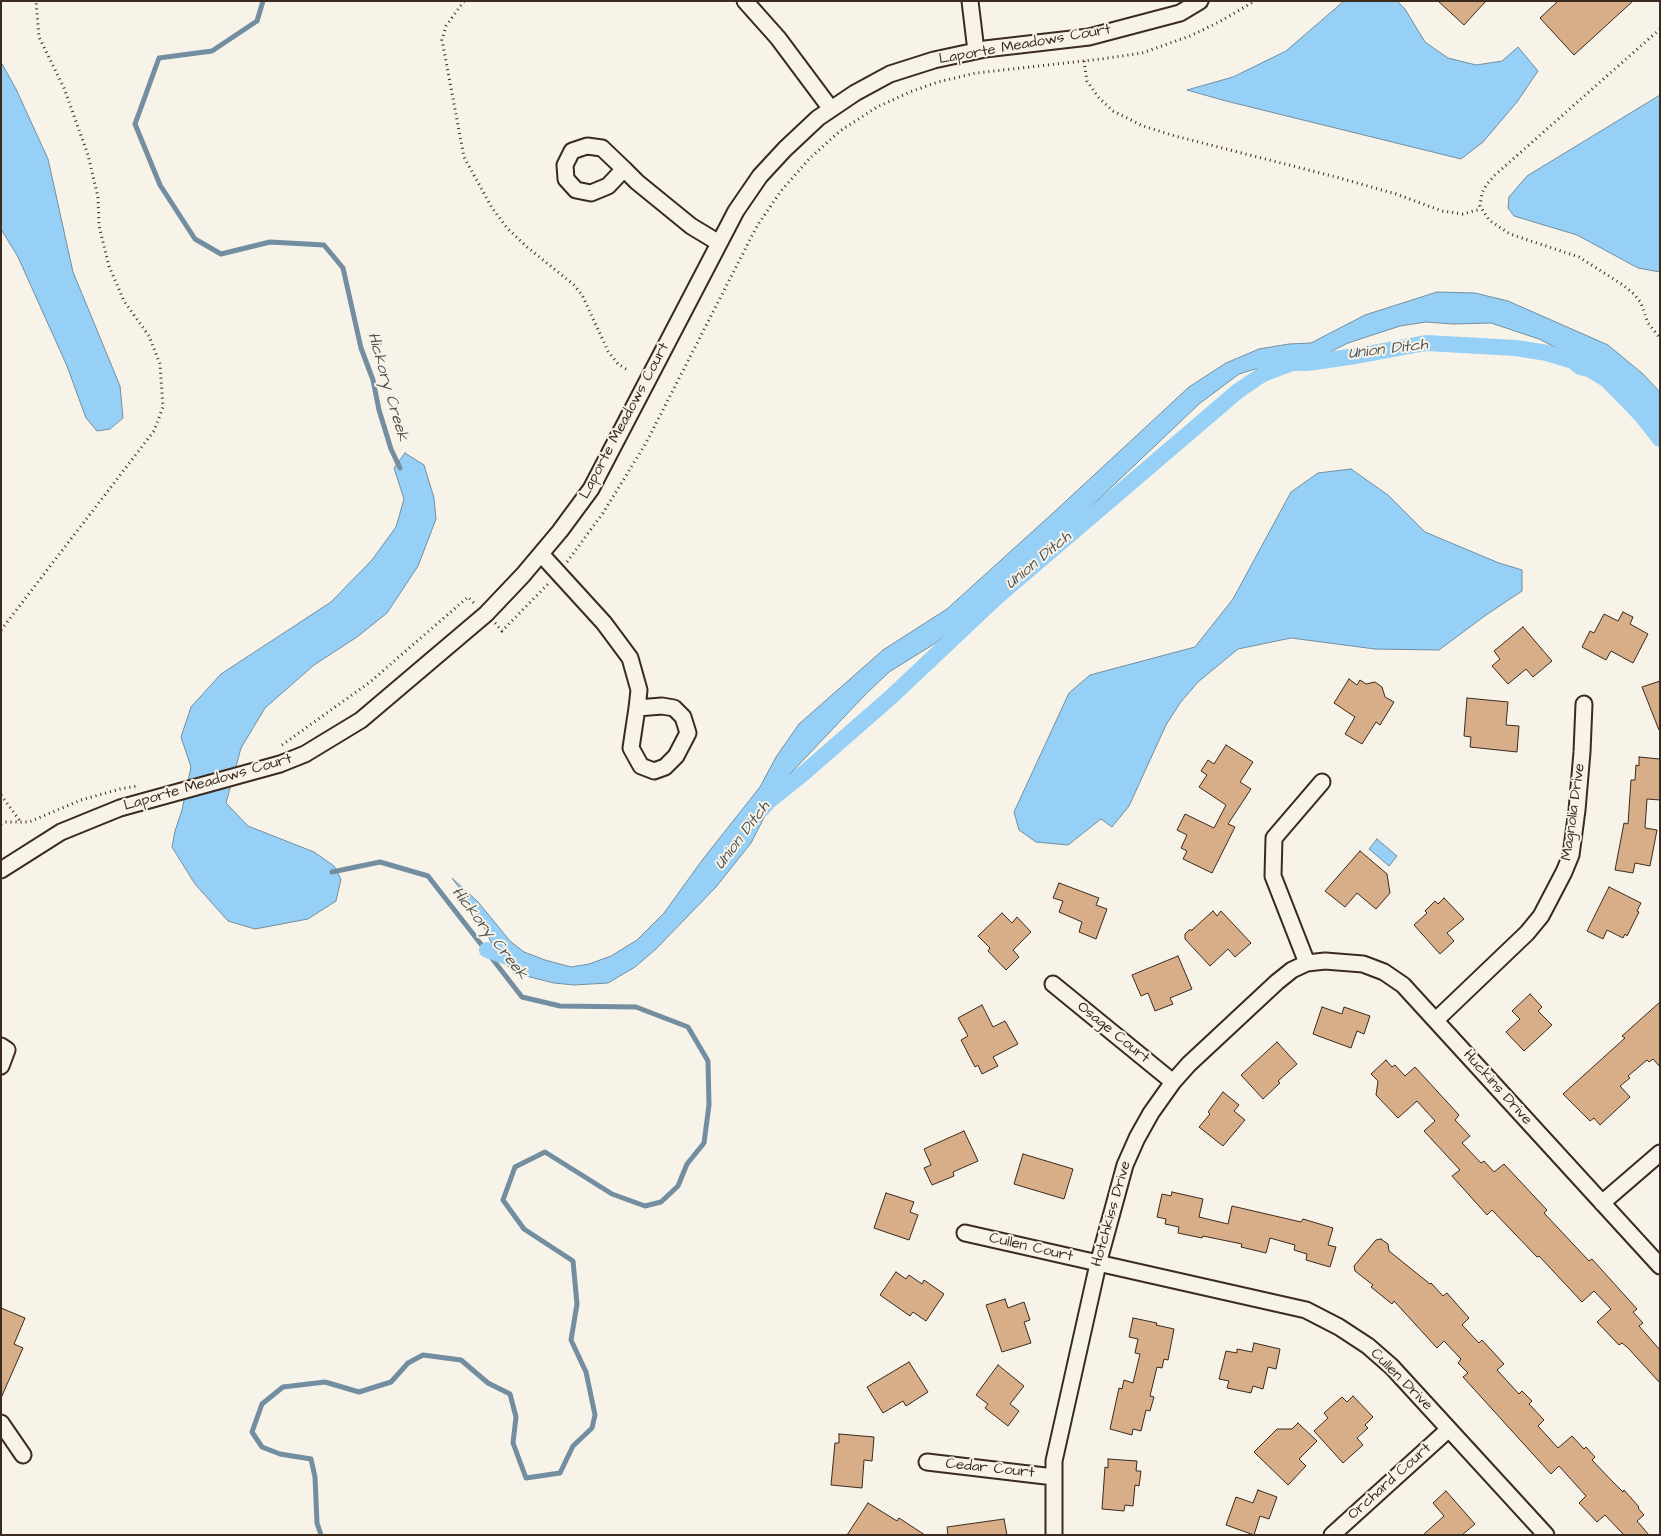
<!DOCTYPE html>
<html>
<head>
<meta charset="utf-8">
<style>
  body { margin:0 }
  #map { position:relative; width:1661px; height:1536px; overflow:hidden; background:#f7f3e8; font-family:"Architects Daughter",sans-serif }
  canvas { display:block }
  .frame { position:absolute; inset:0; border:2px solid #3b2a1e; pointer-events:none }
</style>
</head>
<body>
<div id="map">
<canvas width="1661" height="1536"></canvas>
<div class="frame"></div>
</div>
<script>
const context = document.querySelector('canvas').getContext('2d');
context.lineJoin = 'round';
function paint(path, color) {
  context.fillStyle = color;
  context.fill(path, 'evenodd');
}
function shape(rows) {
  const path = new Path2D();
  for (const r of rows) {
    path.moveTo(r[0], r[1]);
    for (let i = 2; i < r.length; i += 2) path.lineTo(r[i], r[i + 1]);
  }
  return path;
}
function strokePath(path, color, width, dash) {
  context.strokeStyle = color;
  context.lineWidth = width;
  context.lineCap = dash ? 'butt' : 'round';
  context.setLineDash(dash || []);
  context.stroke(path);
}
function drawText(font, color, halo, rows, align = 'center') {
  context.font = font + ' "Architects Daughter",sans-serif';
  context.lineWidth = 4;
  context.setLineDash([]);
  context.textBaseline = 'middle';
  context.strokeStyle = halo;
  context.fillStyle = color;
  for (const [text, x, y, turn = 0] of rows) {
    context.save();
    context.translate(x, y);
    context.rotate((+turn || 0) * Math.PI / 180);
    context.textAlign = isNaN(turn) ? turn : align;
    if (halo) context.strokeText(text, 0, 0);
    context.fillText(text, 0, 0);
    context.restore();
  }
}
const water = shape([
  [1344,1,1397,1,1405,9,1425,42,1448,58,1476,65,1502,61,1518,47,1538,71,1517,102,1483,142,1461,159,1226,101,1187,90,1233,77,1286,51,1344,1],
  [1,62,16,89,48,159,73,272,120,386,123,418,110,429,97,431,86,418,67,366,18,257,1,229,1,62],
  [1660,95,1660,272,1638,268,1577,235,1514,216,1508,208,1509,197,1527,176,1660,95],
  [1437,292,1475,293,1508,301,1608,345,1643,374,1660,392,1660,432,1644,412,1619,387,1594,367,1539,339,1491,323,1453,324,1426,322,1400,326,1348,343,1300,367,1280,366,1255,369,1239,374,1199,404,1017,577,964,622,934,644,889,672,864,696,790,774,771,804,751,843,716,887,656,949,635,967,608,983,574,985,554,983,514,973,501,958,491,942,475,909,452,878,478,902,510,941,524,952,545,960,571,967,589,964,611,956,637,940,664,913,703,859,760,787,776,757,799,724,883,650,947,609,1053,513,1189,387,1226,363,1259,349,1289,344,1311,343,1365,315,1437,292],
  [405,453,424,465,434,498,436,519,418,566,387,613,357,637,314,665,265,708,241,748,226,803,248,826,314,852,334,866,341,879,336,901,308,919,255,929,228,921,195,884,172,847,175,831,182,810,191,767,181,737,191,707,221,674,331,602,372,560,396,527,404,499,394,468,405,453],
  [1351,469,1388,495,1425,532,1499,563,1522,570,1522,591,1486,615,1439,650,1375,649,1291,638,1238,649,1198,682,1180,703,1166,725,1129,806,1112,827,1101,819,1068,845,1036,842,1019,830,1014,812,1069,693,1090,675,1195,647,1233,599,1291,492,1318,473,1351,469],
  [1377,839,1397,856,1389,866,1369,849,1377,839]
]);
paint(water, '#96d0f6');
strokePath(water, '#728ea0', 1);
strokePath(shape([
  [263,1,257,21,212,51,159,58,135,124,160,185,195,239,221,254,270,242,324,245,343,268,361,348,373,380,379,410,391,449,400,468],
  [321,1535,317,1523,315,1477,311,1459,280,1454,262,1447,252,1432,262,1404,283,1387,325,1382,359,1392,391,1382,408,1363,423,1355,461,1360,488,1383,510,1394,516,1417,513,1443,526,1478,560,1473,573,1446,592,1428,595,1415,586,1372,571,1340,577,1304,573,1261,524,1229,503,1200,515,1167,545,1152,612,1194,645,1206,661,1202,678,1186,687,1164,704,1143,709,1105,708,1061,688,1027,636,1007,560,1006,522,997,428,876,380,862,332,872]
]), '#728ea0', 5);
strokePath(shape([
  [762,809,769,801,804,773,891,697,997,597,1238,391,1263,374,1292,363,1307,363,1356,356,1426,343,1516,348,1547,353,1573,361,1580,367,1589,369,1607,380,1642,416,1660,439],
  [487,950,519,961]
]), '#96d0f6', 16);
const building = shape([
  [1438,1,1486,1,1464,25,1438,1],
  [1558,1,1633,1,1574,55,1540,18,1558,1],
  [1623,612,1633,617,1630,624,1648,634,1633,663,1611,651,1606,660,1582,647,1590,631,1594,633,1604,614,1618,621,1623,612],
  [1523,627,1552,661,1533,677,1526,669,1508,684,1492,666,1500,659,1494,651,1523,627],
  [1349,679,1357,685,1360,680,1366,684,1375,682,1382,687,1385,697,1394,702,1380,725,1376,722,1362,744,1345,734,1355,717,1334,703,1349,679],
  [1660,681,1660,730,1659,730,1642,687,1660,681],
  [1467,698,1508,702,1506,725,1519,726,1517,752,1470,747,1471,737,1464,736,1467,698],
  [1226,745,1253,762,1240,782,1251,789,1228,824,1235,827,1212,873,1183,859,1187,851,1181,848,1187,835,1177,830,1185,814,1214,828,1226,805,1199,787,1207,775,1201,771,1208,760,1214,764,1226,745],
  [1639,757,1660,759,1660,800,1647,799,1645,828,1657,830,1650,866,1635,863,1633,873,1615,870,1624,823,1628,824,1631,780,1635,780,1636,765,1639,766,1639,757],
  [1360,851,1387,874,1390,893,1376,909,1357,893,1345,907,1325,891,1360,851],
  [1059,883,1099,898,1096,905,1107,909,1096,939,1079,932,1082,922,1059,912,1063,901,1053,898,1059,883],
  [1609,887,1641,903,1637,911,1639,912,1627,936,1625,934,1623,938,1607,930,1603,939,1587,931,1609,887],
  [1444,898,1464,919,1447,933,1454,941,1440,954,1414,925,1427,913,1425,911,1435,901,1438,904,1444,898],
  [1213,911,1217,916,1221,911,1251,943,1235,957,1228,949,1210,966,1185,939,1185,934,1189,930,1192,930,1213,911],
  [1002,913,1012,923,1017,917,1031,932,1013,950,1019,957,1006,970,988,951,990,948,978,936,1002,913],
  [1178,956,1192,989,1170,998,1173,1004,1155,1011,1148,993,1141,996,1132,975,1178,956],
  [1530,994,1542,1007,1538,1011,1552,1025,1524,1051,1506,1032,1520,1019,1512,1011,1530,994],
  [1660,1002,1660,1067,1653,1059,1649,1062,1647,1060,1628,1076,1630,1078,1620,1086,1630,1097,1600,1125,1594,1118,1590,1121,1563,1094,1625,1038,1622,1036,1660,1002],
  [982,1005,993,1027,1005,1021,1018,1044,993,1057,998,1066,982,1074,978,1065,975,1067,961,1040,968,1036,958,1018,982,1005],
  [1322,1007,1342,1014,1344,1007,1370,1016,1364,1034,1357,1031,1351,1048,1313,1034,1322,1007],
  [1277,1042,1297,1064,1278,1081,1280,1083,1263,1099,1241,1075,1277,1042],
  [1386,1060,1392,1067,1395,1065,1405,1076,1415,1067,1459,1115,1455,1120,1470,1136,1462,1143,1481,1163,1484,1161,1494,1172,1504,1164,1547,1210,1544,1213,1589,1261,1592,1259,1637,1309,1633,1312,1643,1323,1639,1326,1660,1350,1660,1383,1628,1348,1622,1343,1619,1345,1597,1322,1611,1309,1594,1291,1582,1302,1539,1256,1537,1257,1492,1210,1487,1215,1452,1176,1460,1170,1424,1131,1435,1121,1417,1101,1398,1118,1376,1095,1378,1081,1371,1074,1386,1060],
  [1223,1092,1239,1105,1234,1111,1245,1120,1223,1146,1199,1127,1210,1114,1208,1112,1223,1092],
  [964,1131,978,1161,953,1172,954,1176,932,1185,924,1168,931,1165,924,1149,964,1131],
  [1023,1154,1073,1169,1064,1199,1014,1184,1023,1154],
  [1172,1192,1203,1199,1199,1217,1228,1224,1232,1206,1301,1222,1303,1219,1333,1228,1328,1245,1336,1247,1330,1267,1306,1260,1307,1254,1294,1250,1295,1245,1270,1238,1266,1253,1241,1247,1242,1244,1203,1236,1202,1238,1178,1233,1179,1227,1165,1224,1166,1219,1157,1217,1162,1194,1171,1196,1172,1192],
  [886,1193,914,1202,910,1212,918,1215,909,1240,874,1228,886,1193],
  [1381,1239,1388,1244,1389,1251,1430,1284,1431,1283,1443,1296,1447,1293,1469,1318,1462,1325,1479,1343,1482,1340,1504,1364,1497,1370,1519,1394,1522,1391,1532,1401,1529,1404,1544,1420,1538,1426,1558,1448,1572,1436,1584,1449,1586,1447,1595,1457,1592,1460,1611,1480,1623,1492,1624,1490,1639,1507,1638,1508,1644,1515,1637,1521,1649,1535,1624,1535,1605,1515,1597,1522,1579,1503,1586,1496,1559,1466,1551,1474,1463,1377,1468,1373,1458,1363,1461,1359,1444,1341,1437,1348,1394,1301,1392,1304,1371,1287,1373,1285,1355,1271,1354,1266,1376,1240,1381,1239],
  [896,1272,906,1279,909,1275,922,1284,924,1280,944,1294,926,1321,913,1312,910,1316,880,1295,896,1272],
  [1005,1299,1008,1308,1024,1302,1030,1320,1024,1322,1031,1343,1002,1352,986,1305,1005,1299],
  [1,1308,25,1318,14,1344,23,1348,1,1398,1,1308],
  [1133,1318,1157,1323,1156,1325,1174,1329,1168,1360,1164,1359,1162,1368,1157,1367,1150,1396,1154,1397,1150,1411,1146,1410,1141,1431,1133,1429,1132,1435,1110,1429,1119,1388,1122,1389,1124,1380,1133,1383,1140,1354,1135,1353,1138,1339,1129,1337,1133,1318],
  [1254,1343,1280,1349,1276,1369,1268,1367,1263,1389,1253,1386,1251,1393,1227,1388,1229,1381,1219,1379,1226,1351,1237,1353,1237,1349,1252,1352,1254,1343],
  [909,1362,928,1392,906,1406,903,1401,883,1413,867,1387,909,1362],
  [998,1365,1024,1386,1010,1404,1019,1411,1008,1426,985,1408,988,1404,976,1395,998,1365],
  [1353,1396,1373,1417,1365,1425,1368,1428,1357,1438,1363,1445,1343,1463,1314,1431,1328,1418,1324,1413,1342,1397,1347,1402,1353,1396],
  [1298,1423,1317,1441,1299,1459,1306,1466,1288,1485,1254,1452,1277,1429,1292,1429,1298,1423],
  [839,1434,874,1437,872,1461,864,1460,862,1488,831,1485,835,1443,839,1443,839,1434],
  [1108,1459,1137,1461,1136,1471,1141,1471,1139,1486,1135,1485,1133,1506,1125,1505,1124,1511,1102,1509,1105,1467,1108,1468,1108,1459],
  [1258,1490,1277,1497,1269,1519,1260,1516,1254,1535,1226,1525,1236,1497,1253,1503,1258,1490],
  [1446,1491,1475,1524,1462,1535,1423,1535,1444,1516,1433,1503,1446,1491],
  [868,1503,897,1521,899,1518,925,1535,847,1535,868,1503],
  [1004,1519,1007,1535,948,1535,947,1527,1004,1519]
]);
paint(building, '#d7ae88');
strokePath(building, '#3b2a1e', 1);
const street = shape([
  [745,1,778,38,831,109],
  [970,1,976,51],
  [624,169,608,186,591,193,576,190,566,179,565,165,572,151,587,146,602,148,624,169,637,182,691,226,719,243],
  [541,554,604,623,630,658,639,690,637,708,631,748,641,766,654,771,665,767,676,756,688,733,683,717,674,708,662,706,637,708],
  [1,870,61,832,120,808,280,764,305,754,361,720,486,614,523,575,560,531,591,489,736,211,760,176,785,149,818,118,855,93,890,74,934,60,985,49,1089,37,1180,13,1200,1],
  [1307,963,1273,876,1274,838,1322,782],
  [1053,984,1173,1082],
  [1436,1020,1527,933,1541,916,1564,872,1571,855,1577,810,1582,752,1584,704],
  [1,1046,7,1050,1,1066],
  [1602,1203,1660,1153],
  [965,1233,1306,1310,1339,1327,1368,1346,1392,1367,1546,1535],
  [1,1423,23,1455],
  [927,1462,1054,1477],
  [1054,1535,1054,1461,1098,1264,1125,1165,1137,1138,1151,1113,1173,1082,1189,1064,1277,982,1292,970,1307,963,1325,961,1363,964,1384,972,1403,985,1660,1266],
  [1332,1535,1449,1429]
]);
strokePath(street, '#3b2a1e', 19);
strokePath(shape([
  [464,1,446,26,442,40,464,157,492,208,507,228,527,247,574,285,582,295,608,351,618,364,626,369],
  [1660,29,1495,175,1487,184,1482,193,1480,206,1489,220,1510,234,1579,257,1623,285,1635,295,1641,303,1648,323,1660,338],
  [1084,61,1087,81,1098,97,1113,111,1143,126,1175,136,1336,177,1396,194,1442,211,1463,214,1481,209],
  [567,562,603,513,646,443,757,226,781,191,810,158,840,131,877,107,910,92,938,82,976,73,1101,59,1142,53,1190,36,1219,22,1255,1],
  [495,623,502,631,548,584],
  [1,630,154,431,163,407,160,364,149,336,124,301,109,266,99,226,98,197,88,155,64,88,39,37,36,1],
  [282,745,370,682,468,597,476,605],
  [1,795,20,821],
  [1,824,5,822,29,822,81,800,120,789,137,786]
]), '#3b2a1e', 3, [1, 4]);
strokePath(street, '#f7f3e8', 15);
drawText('15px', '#3b2a1e', '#f7f3e8', [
  ["Laporte Meadows Court",1025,45,-10],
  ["Laporte Meadows Court",625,421,-62],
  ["Laporte Meadows Court",208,783,-16],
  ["Magnolia Drive",1574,812,-82],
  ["Osage Court",1113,1033,39],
  ["Huckins Drive",1497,1088,48],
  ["Hotchkiss Drive",1112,1214,-74],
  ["Cullen Court",1031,1248,13],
  ["Cullen Drive",1401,1380,45],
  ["Cedar Court",990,1469,6],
  ["Orchard Court",1390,1482,-42]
]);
drawText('italic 16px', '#525454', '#f7f3e8', [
  ["Union Ditch",1388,350,-7],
  ["Hickory Creek",387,387,74],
  ["Union Ditch",1039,561,-40],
  ["Union Ditch",743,836,-53],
  ["Hickory Creek",489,934,52]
]);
</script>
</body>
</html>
